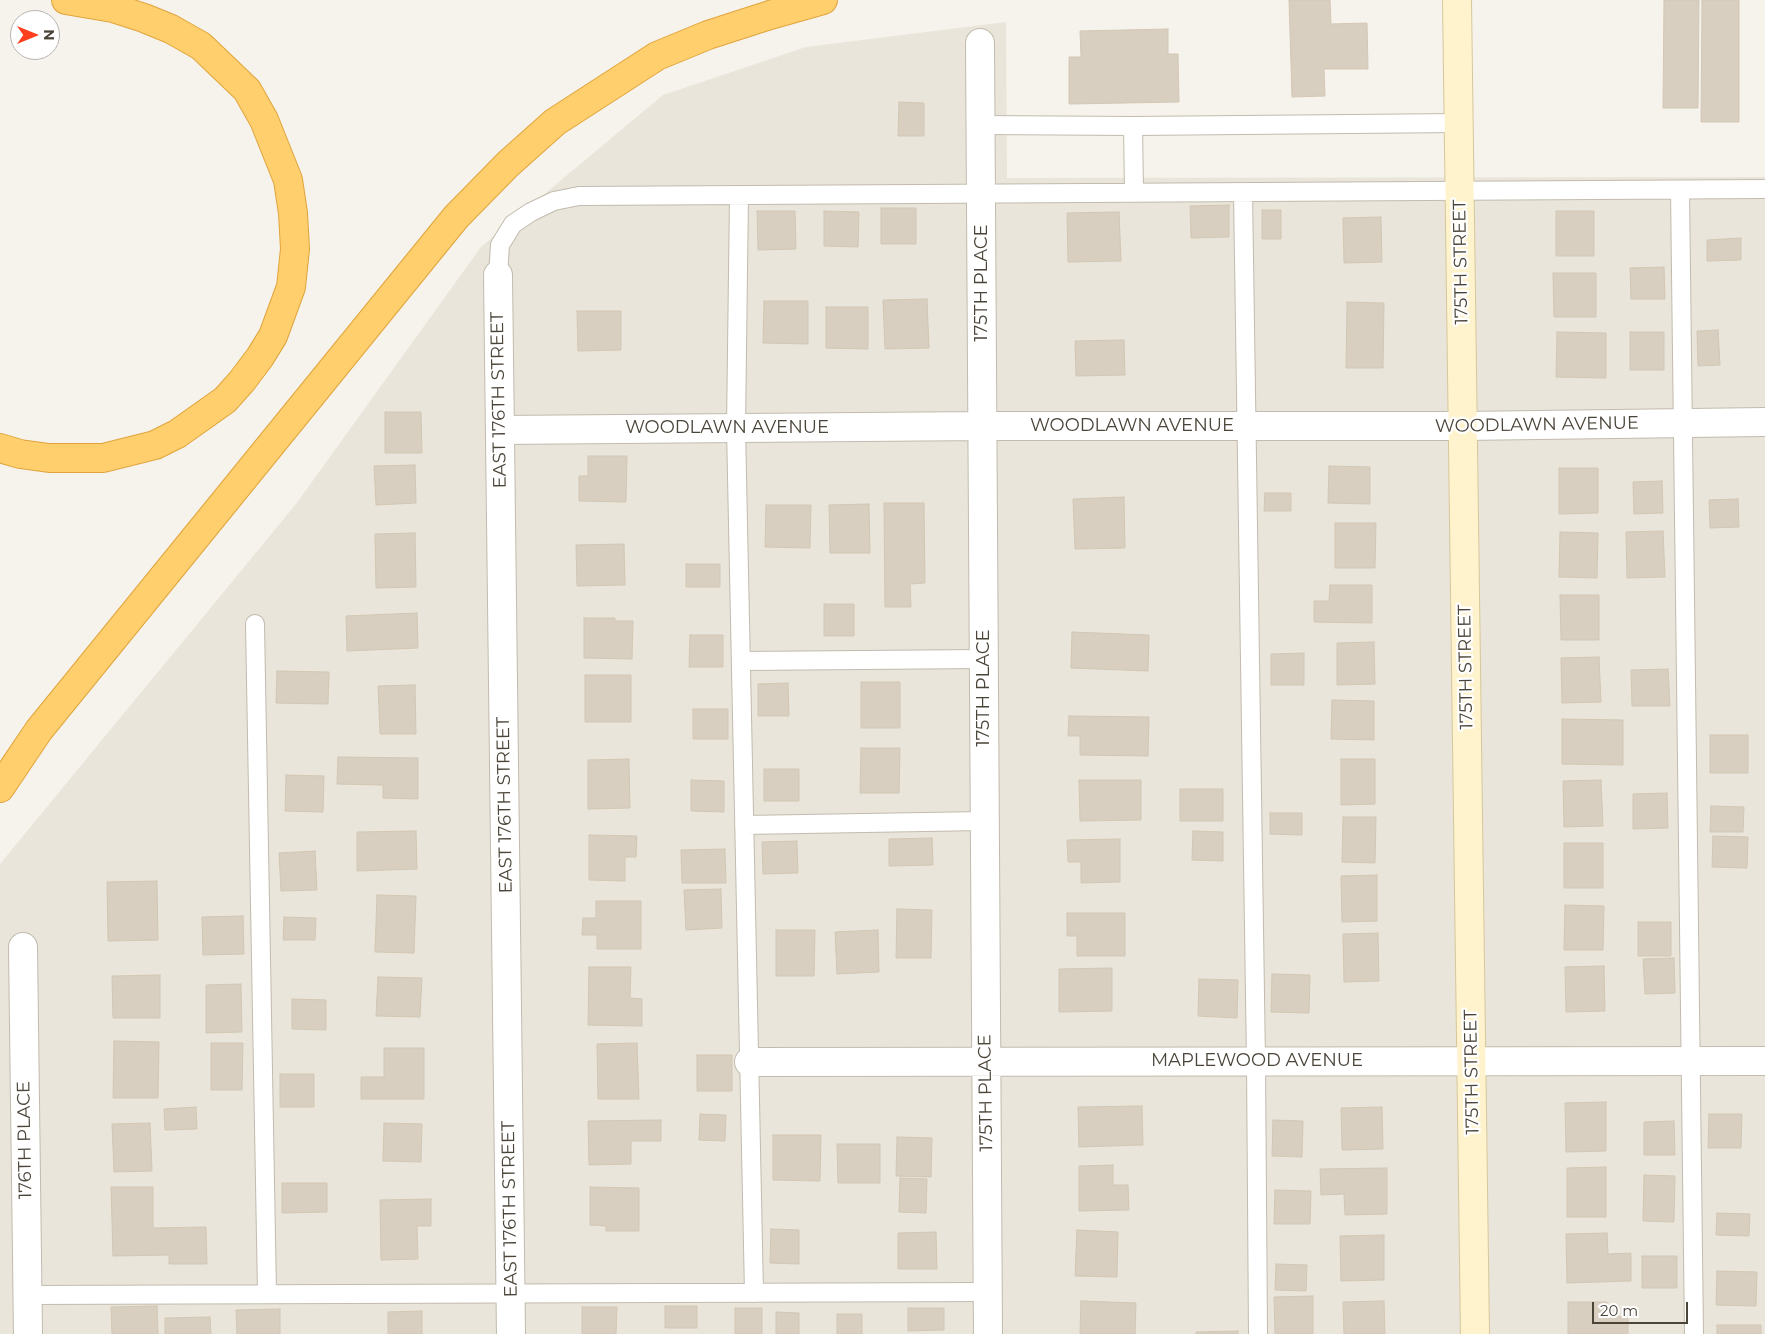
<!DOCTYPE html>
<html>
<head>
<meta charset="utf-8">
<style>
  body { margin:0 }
  #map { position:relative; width:1765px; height:1334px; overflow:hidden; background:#f6f3ec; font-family:Montserrat,sans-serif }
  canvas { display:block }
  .north { position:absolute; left:10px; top:10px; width:50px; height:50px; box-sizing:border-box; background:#fff; border:1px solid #b7b4b0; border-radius:50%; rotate:90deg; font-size:14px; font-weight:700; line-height:20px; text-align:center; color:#4b4439 }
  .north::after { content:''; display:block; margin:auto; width:18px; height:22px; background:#fc3f1d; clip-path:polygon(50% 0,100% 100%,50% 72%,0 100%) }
  .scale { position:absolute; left:1592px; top:1302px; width:96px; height:22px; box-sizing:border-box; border:2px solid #4b4439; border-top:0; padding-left:6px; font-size:15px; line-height:18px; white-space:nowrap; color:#4b4439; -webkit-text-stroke:4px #fff; paint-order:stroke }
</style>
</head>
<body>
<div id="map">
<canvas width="1765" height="1334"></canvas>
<div class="north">N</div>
<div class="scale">20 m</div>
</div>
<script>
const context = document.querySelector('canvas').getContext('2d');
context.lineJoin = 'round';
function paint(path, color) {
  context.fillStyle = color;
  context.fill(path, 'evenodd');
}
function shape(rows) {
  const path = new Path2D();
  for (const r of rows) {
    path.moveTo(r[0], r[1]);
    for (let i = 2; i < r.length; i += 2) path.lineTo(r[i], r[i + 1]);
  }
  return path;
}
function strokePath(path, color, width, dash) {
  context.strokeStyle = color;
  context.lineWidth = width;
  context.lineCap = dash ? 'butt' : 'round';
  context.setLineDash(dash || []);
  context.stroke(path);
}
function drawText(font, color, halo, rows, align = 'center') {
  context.font = font + ' Montserrat,sans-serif';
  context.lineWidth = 4.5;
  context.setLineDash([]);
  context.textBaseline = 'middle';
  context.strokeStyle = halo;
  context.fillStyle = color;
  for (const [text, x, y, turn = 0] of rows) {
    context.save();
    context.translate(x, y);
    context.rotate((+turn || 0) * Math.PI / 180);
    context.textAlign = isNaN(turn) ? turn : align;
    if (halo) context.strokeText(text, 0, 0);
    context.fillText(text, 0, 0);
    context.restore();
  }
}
paint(shape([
  [1006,22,1007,178,1765,177,1765,1334,0,1334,0,864,296,504,481,247,663,95,806,47]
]), '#eae5da');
const building = shape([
  [1289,0,1330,0,1331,24,1367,23,1368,69,1324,69,1325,96,1292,97,1289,0],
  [1664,0,1699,0,1698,108,1663,108,1664,0],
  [1702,0,1739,0,1739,122,1701,122,1702,0],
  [1168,29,1168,54,1178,54,1179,102,1069,104,1069,57,1081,57,1080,31,1168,29],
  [899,102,924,103,924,136,898,136,899,102],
  [1229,205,1229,237,1191,238,1190,206,1229,205],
  [881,208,916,208,916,244,881,244,881,208],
  [1262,210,1281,210,1281,239,1262,239,1262,210],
  [757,211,795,211,796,249,758,250,757,211],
  [824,211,859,212,858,247,824,246,824,211],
  [1556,211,1594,211,1594,256,1556,256,1556,211],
  [1119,212,1121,261,1068,262,1067,213,1119,212],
  [1381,217,1382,262,1344,263,1343,218,1381,217],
  [1741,238,1741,260,1707,261,1707,240,1741,238],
  [1664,267,1665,299,1631,299,1630,268,1664,267],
  [1553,273,1596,273,1596,317,1554,317,1553,273],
  [927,299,929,348,885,349,883,300,927,299],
  [764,301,808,301,808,344,763,343,764,301],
  [1347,302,1384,303,1383,368,1346,368,1347,302],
  [826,307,868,307,868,349,826,348,826,307],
  [577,311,621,311,621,350,578,351,577,311],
  [1718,330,1720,365,1698,366,1697,331,1718,330],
  [1557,332,1606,333,1606,378,1556,377,1557,332],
  [1630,332,1664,332,1664,370,1630,370,1630,332],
  [1124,340,1125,375,1076,376,1075,341,1124,340],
  [385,412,421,412,422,453,385,453,385,412],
  [588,456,627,456,626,502,579,501,579,476,588,476,588,456],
  [415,465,416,503,376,505,374,466,415,465],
  [1329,466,1370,467,1370,504,1328,503,1329,466],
  [1559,468,1598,468,1598,513,1559,514,1559,468],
  [1662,481,1663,513,1634,514,1633,482,1662,481],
  [1265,493,1291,493,1291,511,1264,511,1265,493],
  [1124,497,1125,548,1075,549,1073,499,1124,497],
  [1738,499,1739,527,1710,528,1709,500,1738,499],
  [884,503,924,503,925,583,910,584,911,607,885,607,884,503],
  [869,504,870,553,830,553,829,505,869,504],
  [766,505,811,505,810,548,765,547,766,505],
  [1335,523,1376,523,1375,568,1335,568,1335,523],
  [1663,531,1665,577,1627,578,1626,532,1663,531],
  [1560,532,1598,533,1597,578,1559,577,1560,532],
  [415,533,416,587,376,588,375,534,415,533],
  [624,544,625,585,577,586,576,545,624,544],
  [686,564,720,564,720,587,686,587,686,564],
  [1330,585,1372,585,1372,623,1314,622,1314,601,1329,601,1330,585],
  [1560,595,1599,595,1599,640,1561,640,1560,595],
  [824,604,854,604,854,636,824,636,824,604],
  [417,613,418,648,347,651,346,616,417,613],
  [584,618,615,618,615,621,633,621,632,659,584,658,584,618],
  [1072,632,1149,635,1148,671,1071,668,1072,632],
  [690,635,723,635,723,667,689,667,690,635],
  [1374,642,1375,684,1337,685,1337,643,1374,642],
  [1304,653,1304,685,1271,685,1271,654,1304,653],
  [1599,657,1601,702,1562,703,1561,658,1599,657],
  [1668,669,1670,706,1632,706,1631,670,1668,669],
  [277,671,329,672,328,704,276,703,277,671],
  [585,675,631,675,631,722,585,722,585,675],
  [861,682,900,682,900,728,861,728,861,682],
  [788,683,789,716,758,716,758,684,788,683],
  [415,685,416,734,380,734,378,686,415,685],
  [1332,700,1374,701,1374,740,1331,739,1332,700],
  [693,709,728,709,728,739,693,739,693,709],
  [1069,716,1149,717,1148,756,1080,755,1080,736,1068,736,1069,716],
  [1562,719,1623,720,1623,765,1562,764,1562,719],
  [1710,735,1748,735,1748,773,1710,773,1710,735],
  [861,748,900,748,899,793,860,793,861,748],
  [338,757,418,758,418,799,383,798,383,785,337,784,338,757],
  [629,759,630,808,588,809,588,760,629,759],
  [1341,759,1375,759,1375,804,1341,805,1341,759],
  [764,769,799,769,799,801,764,801,764,769],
  [286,775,324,776,323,812,285,811,286,775],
  [691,780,724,781,724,812,691,811,691,780],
  [1079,780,1141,780,1141,820,1080,821,1079,780],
  [1601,780,1603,826,1564,827,1563,781,1601,780],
  [1180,789,1223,789,1223,821,1180,821,1180,789],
  [1667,793,1668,828,1633,829,1633,794,1667,793],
  [1711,806,1744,807,1743,832,1710,832,1711,806],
  [1270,813,1302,813,1302,835,1270,834,1270,813],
  [1343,817,1376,817,1375,863,1342,862,1343,817],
  [416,831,417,869,357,871,357,832,416,831],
  [1193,831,1223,832,1223,861,1192,860,1193,831],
  [589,835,637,836,636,857,625,857,625,881,589,880,589,835],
  [1713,836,1748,837,1747,868,1712,867,1713,836],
  [932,838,933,865,889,866,889,839,932,838],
  [1120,839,1120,882,1081,883,1081,862,1068,862,1067,840,1120,839],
  [797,841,798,873,763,874,762,842,797,841],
  [1564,843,1603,843,1603,888,1564,888,1564,843],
  [725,849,726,883,682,883,681,850,725,849],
  [315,851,317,890,281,891,279,853,315,851],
  [1377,875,1377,921,1342,922,1341,876,1377,875],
  [157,881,158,940,108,941,107,882,157,881],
  [721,889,722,928,686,930,684,890,721,889],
  [377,895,416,896,414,953,375,952,377,895],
  [596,901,641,901,641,949,597,949,597,935,582,935,583,918,596,918,596,901],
  [1565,905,1604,906,1603,950,1564,950,1565,905],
  [897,909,932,910,931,958,896,958,897,909],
  [1067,913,1125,913,1125,956,1077,956,1077,936,1067,936,1067,913],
  [243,916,244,954,203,955,202,917,243,916],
  [284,917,316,918,315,940,283,940,284,917],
  [1638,922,1671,922,1671,956,1638,956,1638,922],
  [776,930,815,930,814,976,776,976,776,930],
  [878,930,879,972,837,974,835,932,878,930],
  [1378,933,1379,981,1344,982,1343,934,1378,933],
  [1674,958,1675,993,1645,994,1643,959,1674,958],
  [1604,966,1605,1011,1566,1012,1565,967,1604,966],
  [589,967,631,967,630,998,642,999,642,1026,588,1025,589,967],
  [1112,968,1112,1011,1059,1012,1059,969,1112,968],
  [1272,974,1310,975,1309,1013,1271,1012,1272,974],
  [160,975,160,1018,113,1018,112,976,160,975],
  [378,977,422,978,420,1017,376,1016,378,977],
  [1199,979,1238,980,1237,1018,1198,1016,1199,979],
  [241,984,242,1032,206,1033,206,985,241,984],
  [292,999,326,1000,326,1030,292,1029,292,999],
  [114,1041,159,1042,158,1098,113,1098,114,1041],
  [211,1043,243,1043,242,1090,211,1090,211,1043],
  [637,1043,639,1099,598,1099,597,1044,637,1043],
  [384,1048,424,1048,424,1099,361,1099,361,1077,384,1077,384,1048],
  [697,1055,732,1055,732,1091,697,1091,697,1055],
  [280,1074,314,1074,314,1107,280,1107,280,1074],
  [1606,1102,1606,1151,1566,1152,1565,1103,1606,1102],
  [1142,1106,1143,1145,1079,1147,1078,1107,1142,1106],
  [196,1107,197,1129,165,1130,164,1109,196,1107],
  [1382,1107,1383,1149,1342,1150,1341,1108,1382,1107],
  [700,1114,726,1115,725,1141,699,1140,700,1114],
  [1709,1114,1742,1114,1741,1148,1708,1148,1709,1114],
  [661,1120,661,1141,631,1141,631,1164,589,1165,588,1121,661,1120],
  [1273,1120,1303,1121,1302,1157,1272,1156,1273,1120],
  [1674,1121,1675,1155,1644,1155,1644,1122,1674,1121],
  [150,1123,152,1171,114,1172,112,1124,150,1123],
  [384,1123,422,1124,421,1162,383,1161,384,1123],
  [773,1135,821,1135,820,1181,773,1180,773,1135],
  [897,1137,932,1138,931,1177,896,1176,897,1137],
  [837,1144,880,1144,880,1183,838,1183,837,1144],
  [1113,1165,1113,1185,1128,1185,1129,1210,1079,1211,1079,1166,1113,1165],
  [1606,1167,1606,1217,1567,1217,1567,1168,1606,1167],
  [1387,1168,1387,1214,1345,1215,1344,1194,1321,1195,1320,1169,1387,1168],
  [1644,1175,1675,1176,1674,1222,1643,1221,1644,1175],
  [900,1178,927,1179,926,1213,899,1212,900,1178],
  [282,1183,327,1183,327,1212,282,1213,282,1183],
  [111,1187,153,1187,153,1228,206,1227,207,1264,169,1264,169,1255,113,1256,111,1187],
  [590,1187,639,1188,639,1231,606,1231,606,1226,590,1225,590,1187],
  [1275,1190,1311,1191,1310,1224,1274,1224,1275,1190],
  [431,1199,431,1226,417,1226,418,1259,381,1260,380,1200,431,1199],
  [1717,1213,1750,1214,1749,1236,1716,1235,1717,1213],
  [771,1229,799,1230,799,1264,770,1263,771,1229],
  [1077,1230,1118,1232,1117,1277,1075,1276,1077,1230],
  [936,1232,937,1269,898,1269,898,1233,936,1232],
  [1607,1233,1608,1254,1631,1253,1631,1281,1567,1283,1566,1234,1607,1233],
  [1384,1235,1384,1280,1341,1281,1340,1236,1384,1235],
  [1642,1256,1677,1256,1677,1288,1642,1288,1642,1256],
  [1276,1264,1307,1265,1306,1291,1275,1290,1276,1264],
  [1717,1271,1757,1272,1756,1306,1716,1305,1717,1271],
  [1313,1296,1313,1334,1275,1334,1274,1297,1313,1296],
  [1081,1301,1136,1303,1135,1334,1080,1334,1081,1301],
  [1384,1301,1385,1334,1344,1334,1343,1302,1384,1301],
  [1568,1302,1607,1302,1607,1316,1628,1317,1628,1334,1568,1334,1568,1302],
  [157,1306,158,1334,112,1334,111,1307,157,1306],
  [665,1306,697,1306,697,1328,665,1328,665,1306],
  [582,1307,617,1307,616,1334,582,1334,582,1307],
  [735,1308,762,1308,762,1334,735,1334,735,1308],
  [908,1308,944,1308,944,1330,908,1331,908,1308],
  [280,1309,280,1334,237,1334,236,1310,280,1309],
  [422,1311,422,1334,388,1334,388,1312,422,1311],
  [776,1312,799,1313,799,1334,776,1334,776,1312],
  [837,1314,862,1314,862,1334,837,1334,837,1314],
  [210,1317,211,1334,165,1334,165,1318,210,1317],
  [1717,1325,1761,1325,1761,1334,1717,1334,1717,1325],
  [1238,1331,1238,1334,1196,1334,1196,1332,1238,1331]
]);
paint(building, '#d8cfc1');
strokePath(building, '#d3c7b4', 1);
const lane = shape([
  [981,125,1133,126,1134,192],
  [1133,126,1459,123],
  [1680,190,1694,1334],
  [1243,192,1256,1062,1258,1334],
  [739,195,736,428,754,1293],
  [498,275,500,245,513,224,531,212,554,201,579,196,1765,189],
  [255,624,267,1294],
  [741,661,984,659],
  [744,825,984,821],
  [27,1295,988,1292]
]);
const street = shape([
  [980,43,988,1334],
  [498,275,511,1334],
  [500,430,983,426,1463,426,1765,422],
  [23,947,28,1334],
  [749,1062,1765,1061]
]);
const secondary = shape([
  [1457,0,1475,1334]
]);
const highway = shape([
  [0,448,20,454,49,458,103,458,155,445,177,434,225,400,242,381,260,357,273,336,291,287,295,249,293,213,288,180,264,120,247,90,201,46,171,29,144,18,113,8,66,0],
  [0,788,39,730,456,217,508,164,555,122,657,56,708,35,770,15,823,0]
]);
strokePath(lane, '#c2bbae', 20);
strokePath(street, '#c2bbae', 30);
strokePath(secondary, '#d6c79b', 30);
strokePath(highway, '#e0a43c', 30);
strokePath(lane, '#fff', 18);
strokePath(street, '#fff', 28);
strokePath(secondary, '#fff3cd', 28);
strokePath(highway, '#ffcf6e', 28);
drawText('18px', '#4b4439', '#fff', [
  ["175TH STREET",1461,262,-91],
  ["175TH PLACE",982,283,-90],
  ["EAST 176TH STREET",499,400,-91],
  ["WOODLAWN AVENUE",1537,425,-1],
  ["WOODLAWN AVENUE",1132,426],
  ["WOODLAWN AVENUE",727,428],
  ["175TH STREET",1466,667,-91],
  ["175TH PLACE",984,688,-90],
  ["EAST 176TH STREET",505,805,-91],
  ["MAPLEWOOD AVENUE",1257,1061],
  ["175TH STREET",1472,1072,-91],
  ["175TH PLACE",986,1093,-91],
  ["176TH PLACE",25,1140,-91],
  ["EAST 176TH STREET",510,1209,-91]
]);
</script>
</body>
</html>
